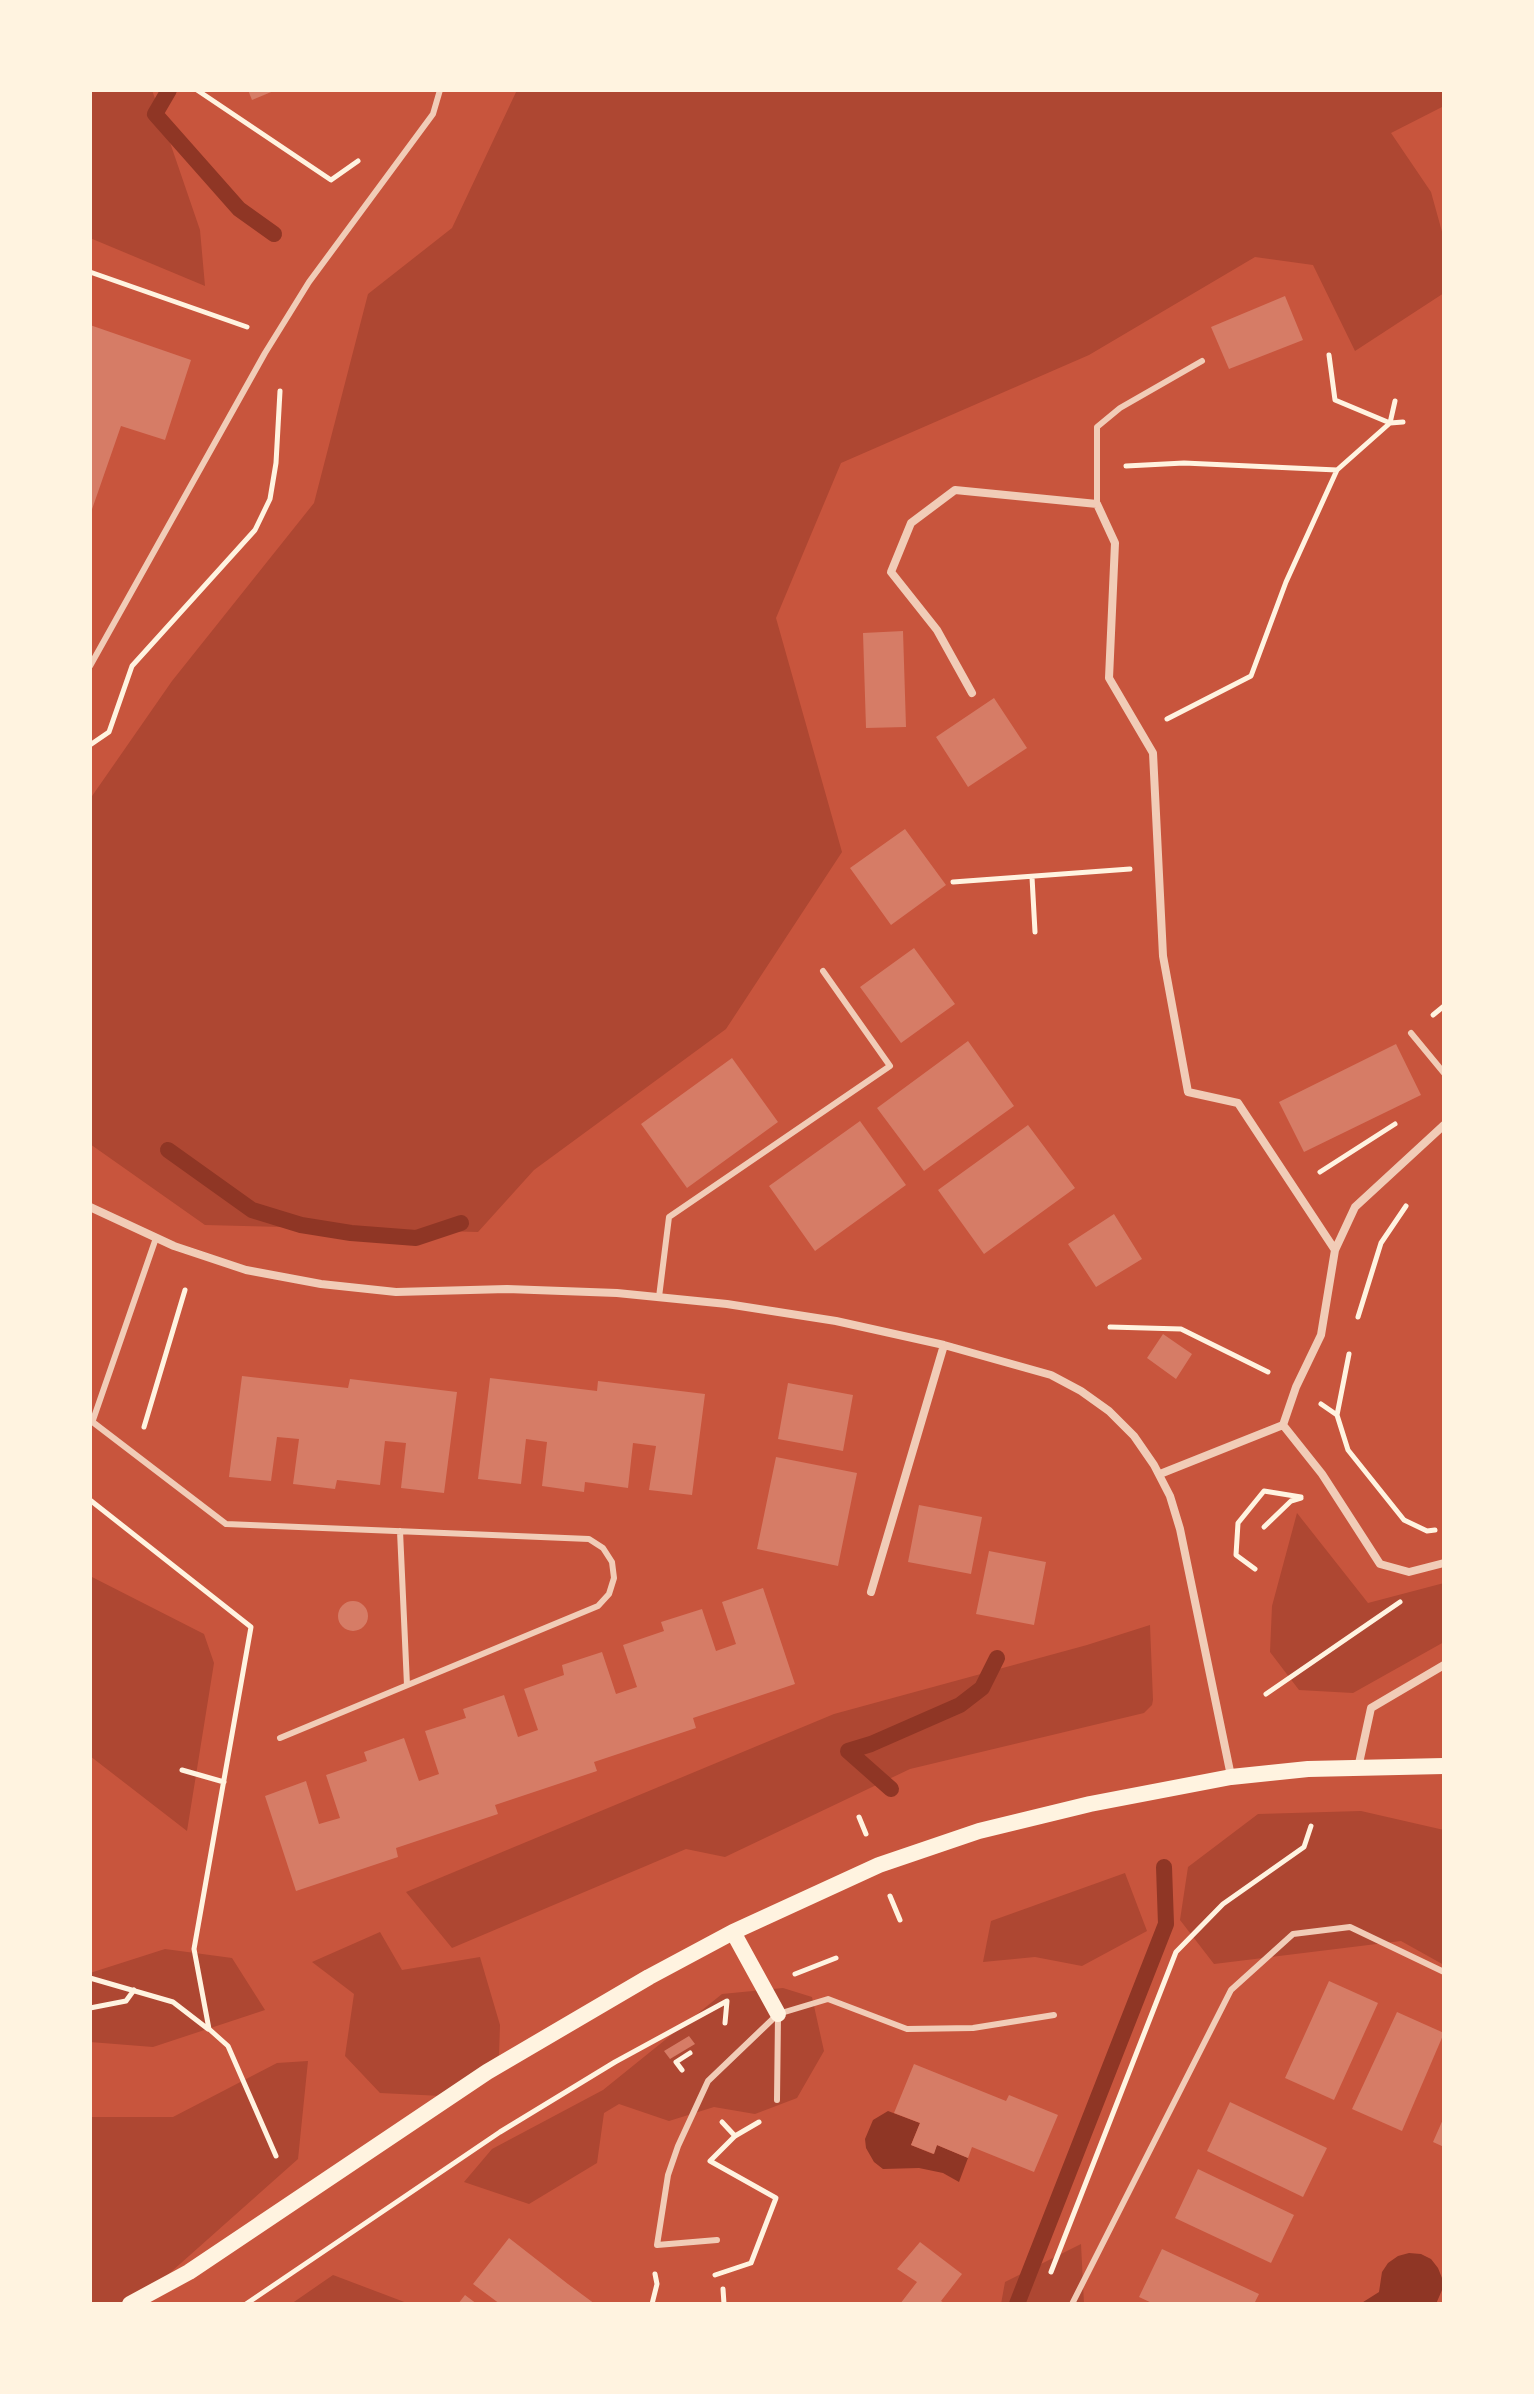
<!DOCTYPE html>
<html>
<head>
<meta charset="utf-8">
<style>
  body { margin:0 }
  #map { position:relative; width:1534px; height:2394px; overflow:hidden; background:#c8553d; font-family:"Asap Condensed",sans-serif }
  canvas { display:block }
  .frame { position:absolute; inset:0; border:92px solid #fff3e0; pointer-events:none }
</style>
</head>
<body>
<div id="map">
<canvas width="1534" height="2394"></canvas>
<div class="frame"></div>
</div>
<script>
const context = document.querySelector('canvas').getContext('2d');
context.lineJoin = 'round';
function paint(path, color) {
  context.fillStyle = color;
  context.fill(path, 'evenodd');
}
function shape(rows) {
  const path = new Path2D();
  for (const r of rows) {
    if (r.length === 3) {
      path.moveTo(r[0] + r[2], r[1]);
      path.arc(r[0], r[1], r[2], 0, 2 * Math.PI);
      continue;
    }
    path.moveTo(r[0], r[1]);
    for (let i = 2; i < r.length; i += 2) path.lineTo(r[i], r[i + 1]);
  }
  return path;
}
function strokePath(path, color, width, dash) {
  context.strokeStyle = color;
  context.lineWidth = width;
  context.lineCap = dash ? 'butt' : 'round';
  context.setLineDash(dash || []);
  context.stroke(path);
}
paint(shape([
  [90,90,152,90,200,230,205,286,90,238],
  [517,90,1444,90,1444,106,1391,133,1431,192,1444,239,1444,293,1355,351,1313,265,1255,257,1089,355,841,463,776,618,842,852,726,1029,534,1170,478,1232,205,1225,90,1144,90,799,172,681,314,503,368,294,452,228],
  [1297,1513,1368,1603,1444,1583,1444,1642,1353,1693,1299,1690,1270,1652,1272,1606],
  [90,1576,204,1634,214,1663,187,1831,90,1756],
  [1150,1625,1153,1700,1152,1705,1144,1713,910,1769,725,1857,686,1849,452,1948,406,1892,834,1714,1087,1645],
  [1361,1811,1444,1830,1444,1965,1401,1941,1214,1964,1180,1920,1188,1867,1258,1814],
  [1125,1873,1147,1931,1082,1966,1035,1957,983,1962,991,1921],
  [380,1932,402,1970,480,1957,500,2025,499,2055,442,2096,380,2093,345,2056,354,1994,312,1962],
  [165,1949,232,1958,265,2010,153,2047,90,2042,90,1973],
  [783,1988,812,1997,824,2051,797,2098,755,2114,714,2107,669,2121,619,2104,604,2113,597,2163,529,2204,464,2182,492,2149,603,2090,722,1994],
  [308,2061,298,2159,135,2304,90,2304,90,2117,173,2117,277,2063],
  [1081,2244,1084,2304,1001,2304,1005,2282],
  [333,2275,407,2303,291,2304]
]), '#ae4732');
paint(shape([
  [888,2111,920,2123,911,2145,933,2154,937,2145,968,2158,959,2182,943,2173,919,2168,883,2169,874,2162,866,2148,865,2139,873,2120],
  [1409,2253,1421,2254,1431,2259,1438,2268,1442,2278,1442,2290,1436,2304,1360,2304,1379,2292,1382,2272,1388,2263,1398,2256]
]), '#8f3625');
strokePath(shape([
  [169,90,155,114,239,209,274,234],
  [168,1150,252,1210,301,1225,351,1233,416,1238,461,1223],
  [891,1789,848,1751,871,1744,960,1705,982,1688,997,1658],
  [1017,2304,1166,1924,1164,1867]
]), '#8f3625', 16);
paint(shape([
  [248,90,276,90,252,100],
  [1285,296,1303,340,1229,369,1211,327],
  [90,325,191,360,165,440,121,426,90,515],
  [903,631,906,727,866,728,863,633],
  [994,698,1027,748,968,787,936,737],
  [905,829,946,885,891,925,850,868],
  [914,948,955,1004,901,1043,860,987],
  [968,1041,1014,1106,924,1171,877,1108],
  [1396,1044,1421,1095,1304,1152,1279,1102],
  [732,1058,778,1122,687,1188,641,1124],
  [860,1121,906,1185,815,1251,769,1186],
  [1028,1125,1075,1188,984,1254,938,1190],
  [1114,1214,1142,1259,1096,1287,1068,1244],
  [1163,1334,1192,1354,1176,1379,1147,1358],
  [242,1376,348,1388,350,1379,457,1392,444,1493,401,1488,406,1443,385,1441,380,1485,337,1480,335,1489,293,1484,299,1439,277,1437,271,1481,229,1477],
  [490,1378,597,1391,598,1381,705,1394,692,1495,649,1490,656,1446,633,1443,628,1488,585,1482,584,1492,542,1486,547,1442,526,1439,521,1484,478,1479],
  [788,1383,853,1395,843,1451,778,1439],
  [776,1457,857,1473,838,1566,757,1549],
  [919,1505,982,1517,971,1574,908,1562],
  [989,1551,1046,1562,1034,1625,976,1614],
  [763,1588,795,1684,693,1718,696,1728,594,1762,597,1771,495,1805,498,1814,396,1848,398,1857,296,1891,265,1796,306,1781,319,1824,340,1818,326,1775,367,1761,364,1752,404,1738,419,1781,439,1774,425,1731,466,1718,463,1709,504,1695,518,1737,538,1730,524,1689,564,1675,562,1665,602,1652,616,1694,637,1687,623,1645,664,1631,661,1622,702,1609,716,1651,736,1644,722,1602],
  [353,1616,15],
  [1329,1981,1378,2003,1334,2100,1285,2078],
  [1397,2012,1444,2033,1402,2131,1352,2109],
  [689,2036,695,2044,670,2059,664,2051],
  [914,2064,1006,2101,1009,2095,1058,2115,1034,2172,972,2147,968,2158,937,2145,934,2154,911,2145,920,2123,894,2113],
  [1230,2102,1327,2148,1303,2197,1207,2151],
  [1444,2117,1444,2147,1433,2142],
  [1198,2169,1294,2215,1271,2263,1175,2218],
  [509,2238,568,2284,595,2304,500,2304,473,2284],
  [920,2242,962,2274,941,2301,946,2304,900,2304,917,2282,897,2269],
  [1162,2249,1259,2294,1254,2304,1154,2304,1139,2297],
  [465,2295,477,2304,458,2304]
]), '#d67c66');
strokePath(shape([
  [197,90,331,180,358,161],
  [90,272,247,327],
  [1329,355,1335,400,1390,423,1403,422],
  [1126,466,1184,463,1337,470,1390,423,1395,401],
  [1167,719,1251,676,1286,582,1337,470],
  [90,745,109,732,132,666,255,530,270,499,276,463,280,391],
  [1032,877,1035,932],
  [953,882,1130,869],
  [1433,1015,1444,1006],
  [1320,1172,1395,1124],
  [1358,1317,1381,1243,1406,1206],
  [1110,1327,1181,1329,1268,1372],
  [1349,1354,1337,1415,1348,1450,1404,1520,1427,1531,1435,1530],
  [1321,1404,1337,1415],
  [144,1427,185,1290],
  [90,1500,251,1627,194,1949,209,2029,228,2046,276,2156],
  [1264,1527,1291,1501,1301,1498],
  [1255,1569,1236,1555,1238,1523,1264,1491,1301,1497],
  [1266,1694,1400,1602],
  [182,1770,224,1782],
  [859,1817,866,1834],
  [890,1896,900,1920],
  [795,1974,836,1958],
  [90,1978,173,2002,208,2029],
  [90,2008,126,2001,134,1990],
  [682,2070,676,2062,690,2053],
  [722,2122,735,2136],
  [1051,2272,1176,1952,1223,1904,1304,1847,1311,1826],
  [715,2275,751,2263,776,2198,710,2161,735,2136,759,2122],
  [723,2289,724,2304],
  [246,2304,500,2132,615,2062,727,2001,725,2023],
  [652,2304,657,2284,655,2274]
]), '#fff3e0', 5);
strokePath(shape([
  [1097,504,1097,427,1120,408,1202,361],
  [90,666,265,353,309,282,433,114,440,90],
  [1411,1033,1444,1073],
  [659,1297,669,1217,890,1066,823,971],
  [90,1420,226,1524,589,1539,603,1548,612,1562,614,1578,609,1594,598,1606,280,1738],
  [93,1420,156,1238],
  [400,1531,407,1685],
  [777,2100,778,2016],
  [717,2240,657,2245,668,2175,678,2146,708,2081,778,2014,828,1999,907,2029,973,2028,1054,2015],
  [1072,2304,1231,1990,1293,1934,1350,1927,1444,1972]
]), '#f1ccb7', 6);
strokePath(shape([
  [972,693,937,630,891,572,911,523,955,490,1097,504,1115,543,1109,678,1153,753,1163,956,1188,1092,1238,1103,1335,1250],
  [90,1207,174,1246,246,1270,321,1284,396,1292,507,1289,617,1293,727,1304,836,1321,944,1345,1051,1375,1081,1391,1109,1411,1134,1436,1154,1465,1170,1496,1180,1529,1231,1776],
  [1283,1425,1322,1474,1380,1564,1409,1572,1444,1563],
  [1160,1474,1283,1425,1296,1387,1321,1335,1335,1250,1355,1207,1444,1125],
  [871,1592,944,1345],
  [1358,1768,1371,1708,1444,1665]
]), '#f1ccb7', 8);
strokePath(shape([
  [733,1932,778,2014],
  [130,2304,189,2272,487,2072,649,1977,733,1932,879,1865,979,1831,1090,1804,1231,1777,1308,1769,1444,1766]
]), '#fff3e0', 16);
</script>
</body>
</html>
